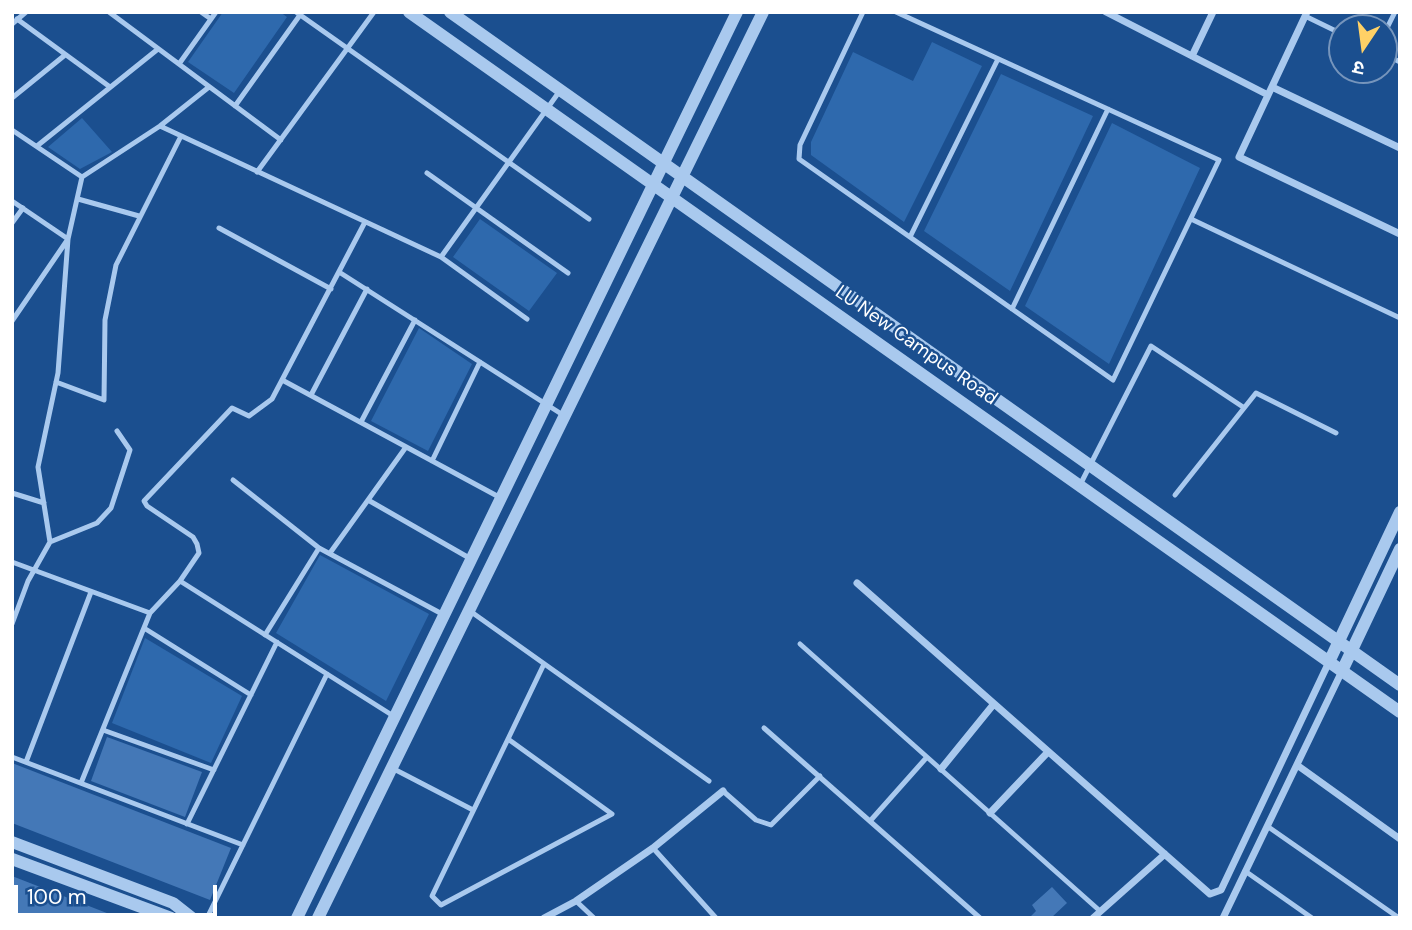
<!DOCTYPE html>
<html>
<head>
<meta charset="utf-8">
<style>
  body { margin:0 }
  #map { position:relative; width:1412px; height:930px; overflow:hidden; background:#1b4f8f; font-family:"DM Sans","Noto Sans Devanagari",sans-serif }
  canvas { display:block }
  .frame { position:absolute; inset:0; border:14px solid #fff; pointer-events:none }
  .north { position:absolute; left:1328px; top:14px; width:70px; height:70px; box-sizing:border-box; background:#1b4f8f; border:2px solid #7695bc; border-radius:50%; rotate:193deg; font-size:19px; font-weight:700; line-height:28px; text-align:center; color:#fff }
  .north::after { content:''; display:block; margin:auto; width:24px; height:32px; background:#ffd166; clip-path:polygon(50% 0,100% 100%,50% 72%,0 100%) }
  .scale { position:absolute; left:14px; top:885px; width:203px; height:32px; box-sizing:border-box; border:4px solid #fff; border-top:0; padding-left:9px; font-size:21px; line-height:24px; white-space:nowrap; color:#fff; -webkit-text-stroke:5px #1b4f8f; paint-order:stroke }
</style>
</head>
<body>
<div id="map">
<canvas width="1412" height="930"></canvas>
<div class="frame"></div>
<div class="north">उ</div>
<div class="scale">100 m</div>
</div>
<script>
const context = document.querySelector('canvas').getContext('2d');
context.lineJoin = 'round';
function paint(path, color) {
  context.fillStyle = color;
  context.fill(path, 'evenodd');
}
function shape(rows) {
  const path = new Path2D();
  for (const r of rows) {
    path.moveTo(r[0], r[1]);
    for (let i = 2; i < r.length; i += 2) path.lineTo(r[i], r[i + 1]);
  }
  return path;
}
function strokePath(path, color, width, dash) {
  context.strokeStyle = color;
  context.lineWidth = width;
  context.lineCap = dash ? 'butt' : 'round';
  context.setLineDash(dash || []);
  context.stroke(path);
}
function drawText(font, color, halo, rows, align = 'center') {
  context.font = font + ' "DM Sans",sans-serif';
  context.lineWidth = 5;
  context.setLineDash([]);
  context.textBaseline = 'middle';
  context.strokeStyle = halo;
  context.fillStyle = color;
  for (const [text, x, y, turn = 0] of rows) {
    context.save();
    context.translate(x, y);
    context.rotate((+turn || 0) * Math.PI / 180);
    context.textAlign = isNaN(turn) ? turn : align;
    if (halo) context.strokeText(text, 0, 0);
    context.fillText(text, 0, 0);
    context.restore();
  }
}
paint(shape([
  [223,12,280,12,287,17,234,93,188,62],
  [932,42,982,66,904,222,811,155,811,142,853,52,913,81],
  [1001,74,1093,116,1010,291,924,231],
  [82,118,112,152,80,169,48,147],
  [1112,123,1200,168,1109,364,1025,306],
  [480,219,557,273,529,311,453,257],
  [419,328,472,364,428,451,371,421],
  [320,555,429,614,386,701,276,633],
  [145,638,242,696,211,763,112,723]
]), '#2e69ad');
paint(shape([
  [107,737,202,772,185,817,91,781],
  [12,763,231,848,210,900,12,823],
  [12,876,117,917,117,918,12,918],
  [1052,887,1067,903,1051,918,1029,918,1036,911,1032,905]
]), '#4478b7');
strokePath(shape([
  [109,12,281,140],
  [201,12,211,19],
  [296,12,589,219],
  [863,12,800,145,799,159,1113,380,1219,160,896,12],
  [1305,16,1342,34],
  [17,19,110,87],
  [12,24,26,12],
  [1384,34,1395,12],
  [1384,54,1400,62],
  [179,64,216,12],
  [12,98,65,55],
  [235,106,300,15],
  [160,126,441,257,527,319],
  [12,130,82,177],
  [37,146,158,49],
  [257,172,374,12],
  [427,173,568,273],
  [78,199,139,216],
  [12,201,68,239,12,321],
  [1191,219,1400,318],
  [12,223,23,208],
  [219,228,331,289],
  [910,237,998,59],
  [441,257,559,92],
  [339,272,563,415],
  [1012,309,1108,109],
  [284,381,499,497],
  [56,382,104,400,105,320,116,265,181,136],
  [311,395,367,289],
  [361,422,415,320],
  [432,461,480,362],
  [233,480,319,548,444,615],
  [1080,485,1151,346,1243,407],
  [12,493,44,503],
  [1175,495,1256,393,1336,433],
  [368,500,471,559],
  [50,542,97,523,111,508,130,450,117,431],
  [330,553,406,447],
  [12,562,150,613,180,581,395,717],
  [180,581,199,553,197,544,193,537,147,506,144,501,232,408,249,416,272,399,365,222],
  [470,611,709,781],
  [12,624,28,581,50,542,38,467,58,373,68,239,82,177,160,126,209,87],
  [144,628,251,695],
  [265,635,319,548],
  [800,644,1100,911],
  [764,728,980,918],
  [103,730,214,770],
  [508,739,612,814,441,905,432,896,508,739,544,664],
  [12,757,243,845],
  [26,762,91,592],
  [392,768,473,810],
  [81,783,150,613],
  [723,791,756,820,771,825,820,776],
  [871,820,927,757],
  [187,824,277,642],
  [1267,826,1399,918],
  [653,848,716,918],
  [1245,871,1312,918],
  [576,901,594,918],
  [207,918,327,674]
]), '#a9c9ee', 5);
strokePath(shape([
  [1106,12,1268,95],
  [1307,12,1239,157,1400,234],
  [1192,56,1213,12],
  [1272,87,1400,148],
  [857,583,1210,894,1221,890,1329,662],
  [1297,765,1400,839],
  [941,769,993,705],
  [990,813,1047,753],
  [544,918,576,901,653,848,723,791],
  [1093,918,1165,854],
  [1223,918,1342,671]
]), '#a9c9ee', 7);
strokePath(shape([
  [409,12,1400,712],
  [450,12,1400,685],
  [1329,662,1400,512],
  [1342,671,1400,549],
  [12,842,173,903,192,918],
  [12,859,171,918],
  [297,918,737,12],
  [318,918,763,12]
]), '#a9c9ee', 12);
drawText('19px', '#fff', '#1b4f8f', [
  ["LU New Campus Road",916,346,35]
]);
</script>
</body>
</html>
